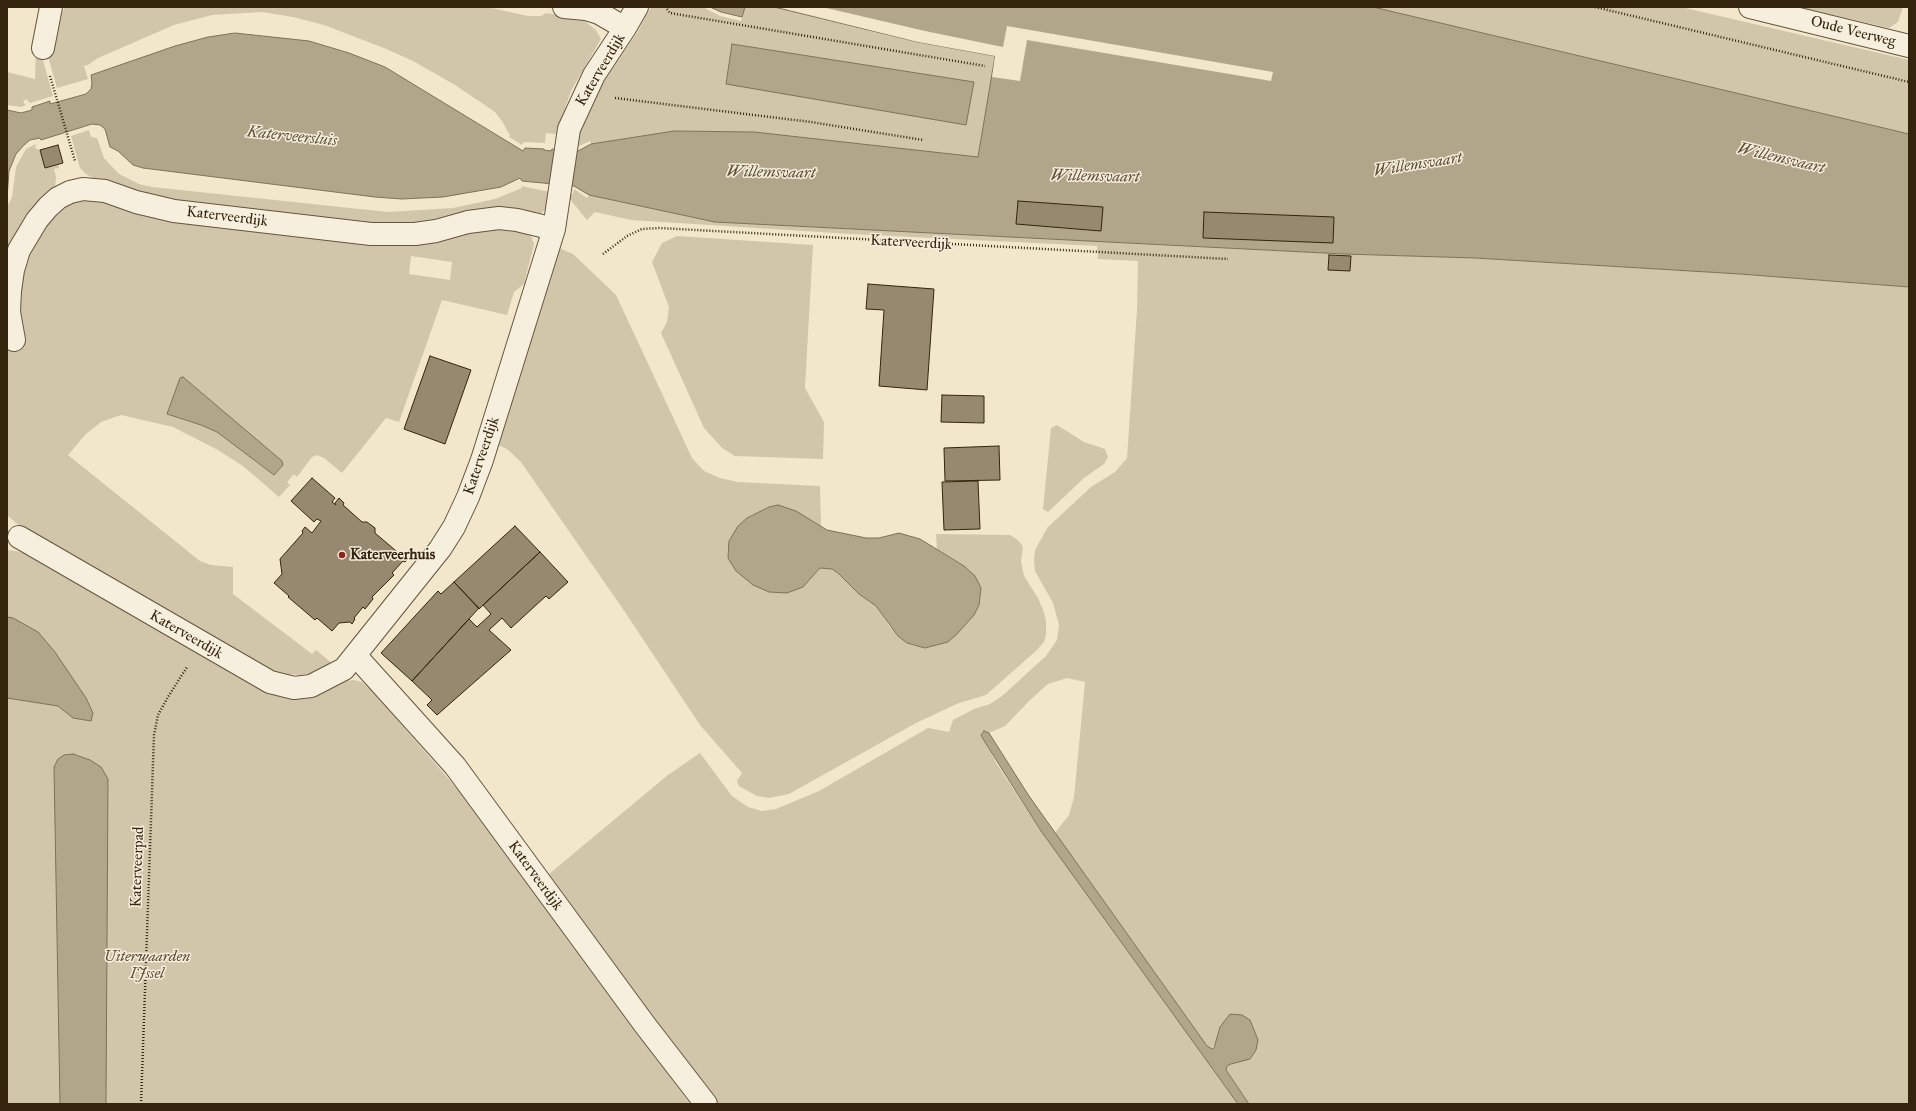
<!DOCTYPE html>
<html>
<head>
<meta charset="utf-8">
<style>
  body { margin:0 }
  #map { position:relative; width:1916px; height:1111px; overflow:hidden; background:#f2e7ca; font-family:"IM FELL Great Primer",serif }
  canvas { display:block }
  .frame { position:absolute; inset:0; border:8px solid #34240d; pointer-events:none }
</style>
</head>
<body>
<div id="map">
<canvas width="1916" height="1111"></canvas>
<div class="frame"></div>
</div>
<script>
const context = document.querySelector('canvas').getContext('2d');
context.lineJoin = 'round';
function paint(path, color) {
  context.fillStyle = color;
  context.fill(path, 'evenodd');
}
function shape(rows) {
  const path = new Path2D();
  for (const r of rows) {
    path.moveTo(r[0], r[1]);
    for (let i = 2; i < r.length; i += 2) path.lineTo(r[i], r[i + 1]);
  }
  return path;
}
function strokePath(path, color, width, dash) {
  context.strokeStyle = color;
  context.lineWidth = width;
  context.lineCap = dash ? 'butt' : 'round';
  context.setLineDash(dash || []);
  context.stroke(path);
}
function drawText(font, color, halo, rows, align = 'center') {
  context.font = font + ' "IM FELL Great Primer",serif';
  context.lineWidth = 3;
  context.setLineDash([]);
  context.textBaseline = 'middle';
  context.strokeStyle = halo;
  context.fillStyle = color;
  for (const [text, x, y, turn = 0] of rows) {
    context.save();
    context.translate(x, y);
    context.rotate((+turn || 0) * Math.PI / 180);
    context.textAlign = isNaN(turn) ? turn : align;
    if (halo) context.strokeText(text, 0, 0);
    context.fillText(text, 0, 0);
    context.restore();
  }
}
paint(shape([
  [65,7,487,7,528,16,541,16,546,13,582,19,596,30,601,39,571,91,556,134,546,133,545,143,524,142,522,145,509,137,510,134,508,132,502,121,495,112,455,85,413,61,384,48,324,25,293,17,262,12,212,15,174,25,98,58,88,65,84,66,88,79,57,88,47,53,53,31],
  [651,7,703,7,720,16,741,21,745,7,774,7,918,42,995,56,978,158,754,132,674,131,591,144,590,141,575,148,575,138,600,87,637,33],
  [733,44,974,82,726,84],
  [1373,7,1681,7,1909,60,1909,134],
  [1799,7,1903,7,1898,22,1889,28],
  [36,51,41,53,53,96,30,103,26,99,23,102,26,105,21,107,7,105,7,72,35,79],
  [89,130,91,137,97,138,104,158,119,174,139,184,152,187,388,212,453,208,495,199,522,188,521,186,550,192,546,209,539,215,404,227,177,203,102,183,86,174,80,168,71,136],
  [36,144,35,148,40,150,45,168,58,164,59,168,54,169,56,177,55,188,12,248,7,251,7,207,12,197,16,167,26,149],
  [574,189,587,198,589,195,715,222,1344,254,1475,258,1740,274,1909,287,1909,1104,1249,1104,1226,1070,1227,1066,1231,1064,1240,1062,1220,1027,1218,1037,1212,1049,1207,1046,1055,833,1069,815,1074,797,1085,682,1067,678,1048,684,1030,700,1005,726,989,733,984,731,981,735,998,766,1041,831,1238,1104,718,1104,612,963,549,874,668,775,700,753,732,796,748,807,762,811,776,809,819,791,928,728,949,732,953,720,974,709,990,704,1002,696,1046,656,1057,640,1059,625,1053,603,1035,571,1034,561,1035,550,1048,527,1091,487,1115,472,1127,458,1137,310,1138,261,1098,259,1097,246,851,234,631,220,595,212,587,220,569,198,568,193,573,194],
  [97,199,174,218,499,226,528,233,531,236,534,244,524,284,514,292,507,315,442,300,399,422,386,418,342,473,324,458,317,455,312,457,297,477,294,474,287,482,290,485,279,497,243,466,216,449,173,427,121,415,101,422,86,434,68,455,200,561,211,565,233,567,233,594,312,654,316,650,333,664,313,673,300,675,286,674,272,670,217,642,22,528,7,515,7,349,19,342,17,316,23,262,52,211,77,200],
  [411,256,452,262,450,280,409,274],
  [183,377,283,465,274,475,217,432,201,425,172,416],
  [677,236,813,245,805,388,824,422,823,459,735,456,722,448,704,428,661,333,667,322,669,307,652,262,662,243],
  [559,248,573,254,616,295,692,458,704,471,720,478,737,482,820,486,821,526,785,507,769,507,747,518,808,582,820,568,832,569,838,573,859,594,876,606,890,627,907,643,925,648,938,645,948,642,964,566,937,549,936,534,1010,535,1018,540,1023,547,1021,561,1024,576,1038,598,1043,610,1046,620,1046,635,1044,642,1037,650,986,695,959,703,916,723,789,794,769,798,757,796,739,786,737,781,742,773,700,725,625,612,521,462,507,449,498,445],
  [1057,425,1084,442,1105,449,1108,457,1104,464,1084,478,1048,512,1043,509,1051,428],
  [7,550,16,551,36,556,188,644,323,690,346,681,354,680,362,682,372,691,467,800,690,1104,7,1104]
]), '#d2c6aa');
const water = shape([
  [710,7,745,7,742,17,721,12,710,7],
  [774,7,1373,7,1909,134,1909,287,1740,274,1475,258,1344,254,715,222,589,195,574,186,522,181,520,178,501,187,443,197,402,199,375,197,143,168,133,165,118,151,110,147,105,129,100,125,92,124,41,140,40,138,30,140,24,145,16,154,9,171,7,198,7,110,21,113,32,110,32,107,50,101,50,104,86,94,91,89,92,83,91,75,175,46,208,37,235,33,309,41,349,53,385,67,523,151,525,148,544,149,544,150,551,151,552,149,576,152,591,144,674,131,754,132,978,157,995,56,918,42,774,7],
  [732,44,974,82,966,125,726,84,732,44],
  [183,377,282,461,283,465,274,475,217,432,201,425,167,414,180,378,183,377],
  [778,505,796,511,827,530,866,538,879,538,899,533,920,539,964,566,975,576,981,588,979,605,974,615,957,634,948,642,925,648,907,643,898,636,876,606,859,594,838,573,832,569,820,568,803,587,787,593,769,592,753,585,736,571,728,558,729,541,738,526,747,518,769,507,778,505],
  [7,617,13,618,38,632,55,652,86,698,93,713,91,721,73,718,58,706,7,698,7,617],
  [984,731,989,733,1029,796,1207,1046,1212,1049,1214,1048,1220,1027,1230,1014,1242,1015,1250,1020,1258,1040,1256,1050,1250,1059,1231,1064,1227,1066,1226,1070,1249,1104,1238,1104,1041,831,983,739,981,735,984,731],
  [73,754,90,760,101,767,108,779,106,1104,60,1104,54,767,58,759,64,755,73,754]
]);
paint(water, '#b1a58a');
strokePath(water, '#7f7158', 1);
paint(shape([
  [777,7,822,7,925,31,1003,47,1007,26,1273,72,1271,81,1027,40,1020,81,992,77,995,56,918,42]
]), '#f2e7ca');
const building = shape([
  [58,145,63,163,45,168,40,150,58,145],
  [1018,201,1103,207,1101,231,1016,224,1018,201],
  [1204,212,1334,217,1333,243,1203,238,1204,212],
  [1329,255,1351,256,1350,271,1328,270,1329,255],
  [868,284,934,289,927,390,879,386,884,310,866,309,868,284],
  [430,356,471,370,445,444,404,429,430,356],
  [942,395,984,396,984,423,941,422,942,395],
  [999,446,1000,480,945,481,944,448,999,446],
  [312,478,335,498,332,502,336,505,335,503,339,498,344,503,343,505,362,522,367,522,375,528,375,533,402,556,404,554,408,558,405,562,403,561,392,573,394,575,372,597,373,599,365,609,363,607,354,618,355,619,352,624,350,622,339,623,332,631,317,618,315,620,288,597,289,596,274,583,282,574,280,559,303,533,302,531,305,527,312,533,321,521,317,519,314,522,291,501,312,478],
  [978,481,980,529,944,530,942,482,978,481],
  [515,526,540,552,479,609,454,582,515,526],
  [540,552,568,582,549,599,546,596,511,628,502,618,489,630,511,650,437,715,427,705,432,700,412,681,469,619,477,627,491,614,483,605,540,552],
  [454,582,479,608,412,681,381,653,438,591,441,594,454,582]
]);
paint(building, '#97896f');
strokePath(building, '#34240d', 1);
const street = shape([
  [564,7,586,9,599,13,625,28],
  [1750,7,1909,46],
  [43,48,51,7],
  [14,340,9,312,10,291,13,270,19,250,37,220,48,207,58,198,70,192,83,189,105,191,136,202,174,211,371,234,415,234,436,231,468,222,499,218,517,220,554,229],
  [19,537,270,682,294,688,311,686,344,669,440,549,454,527,468,497,482,460,554,229,569,129,594,75,625,28,637,7],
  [356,656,455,766,645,1025,706,1104]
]);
strokePath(street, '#64553c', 24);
strokePath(shape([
  [1595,7,1909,82],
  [667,9,670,13,985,66],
  [50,76,75,161],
  [615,98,811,122,923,140],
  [603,254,627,236,642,229,659,228,1228,259],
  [141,1104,154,735,158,715,168,697,187,667]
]), '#34240d', 2.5, [1, 2]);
strokePath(street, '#f7efdd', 22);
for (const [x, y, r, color] of [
  [342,555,4,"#8f2418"]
]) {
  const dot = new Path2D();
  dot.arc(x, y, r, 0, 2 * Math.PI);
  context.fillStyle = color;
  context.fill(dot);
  strokePath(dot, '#f7efdd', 1.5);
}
drawText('15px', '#34240d', '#f7efdd', [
  ["Oude Veerweg",1853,32,14],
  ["Katerveerdijk",601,70,-59],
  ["Katerveerdijk",227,217,7],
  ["Katerveerdijk",911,243,3],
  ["Katerveerdijk",482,456,-71],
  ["Katerveerdijk",186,635,30],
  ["Katerveerpad",138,867,-88],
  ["Katerveerdijk",535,876,54]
]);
drawText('bold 15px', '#34240d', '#f7efdd', [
  ["Katerveerhuis",350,555]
], 'left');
drawText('italic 15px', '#5c4c34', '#f7efdd', [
  ["Uiterwaarden",147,957],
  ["IJssel",147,974]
]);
drawText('italic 16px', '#605139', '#f7efdd', [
  ["Katerveersluis",292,137,6],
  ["Willemsvaart",1781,159,13],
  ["Willemsvaart",1418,165,-9],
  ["Willemsvaart",771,173,1],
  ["Willemsvaart",1095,177,1]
]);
</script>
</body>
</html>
